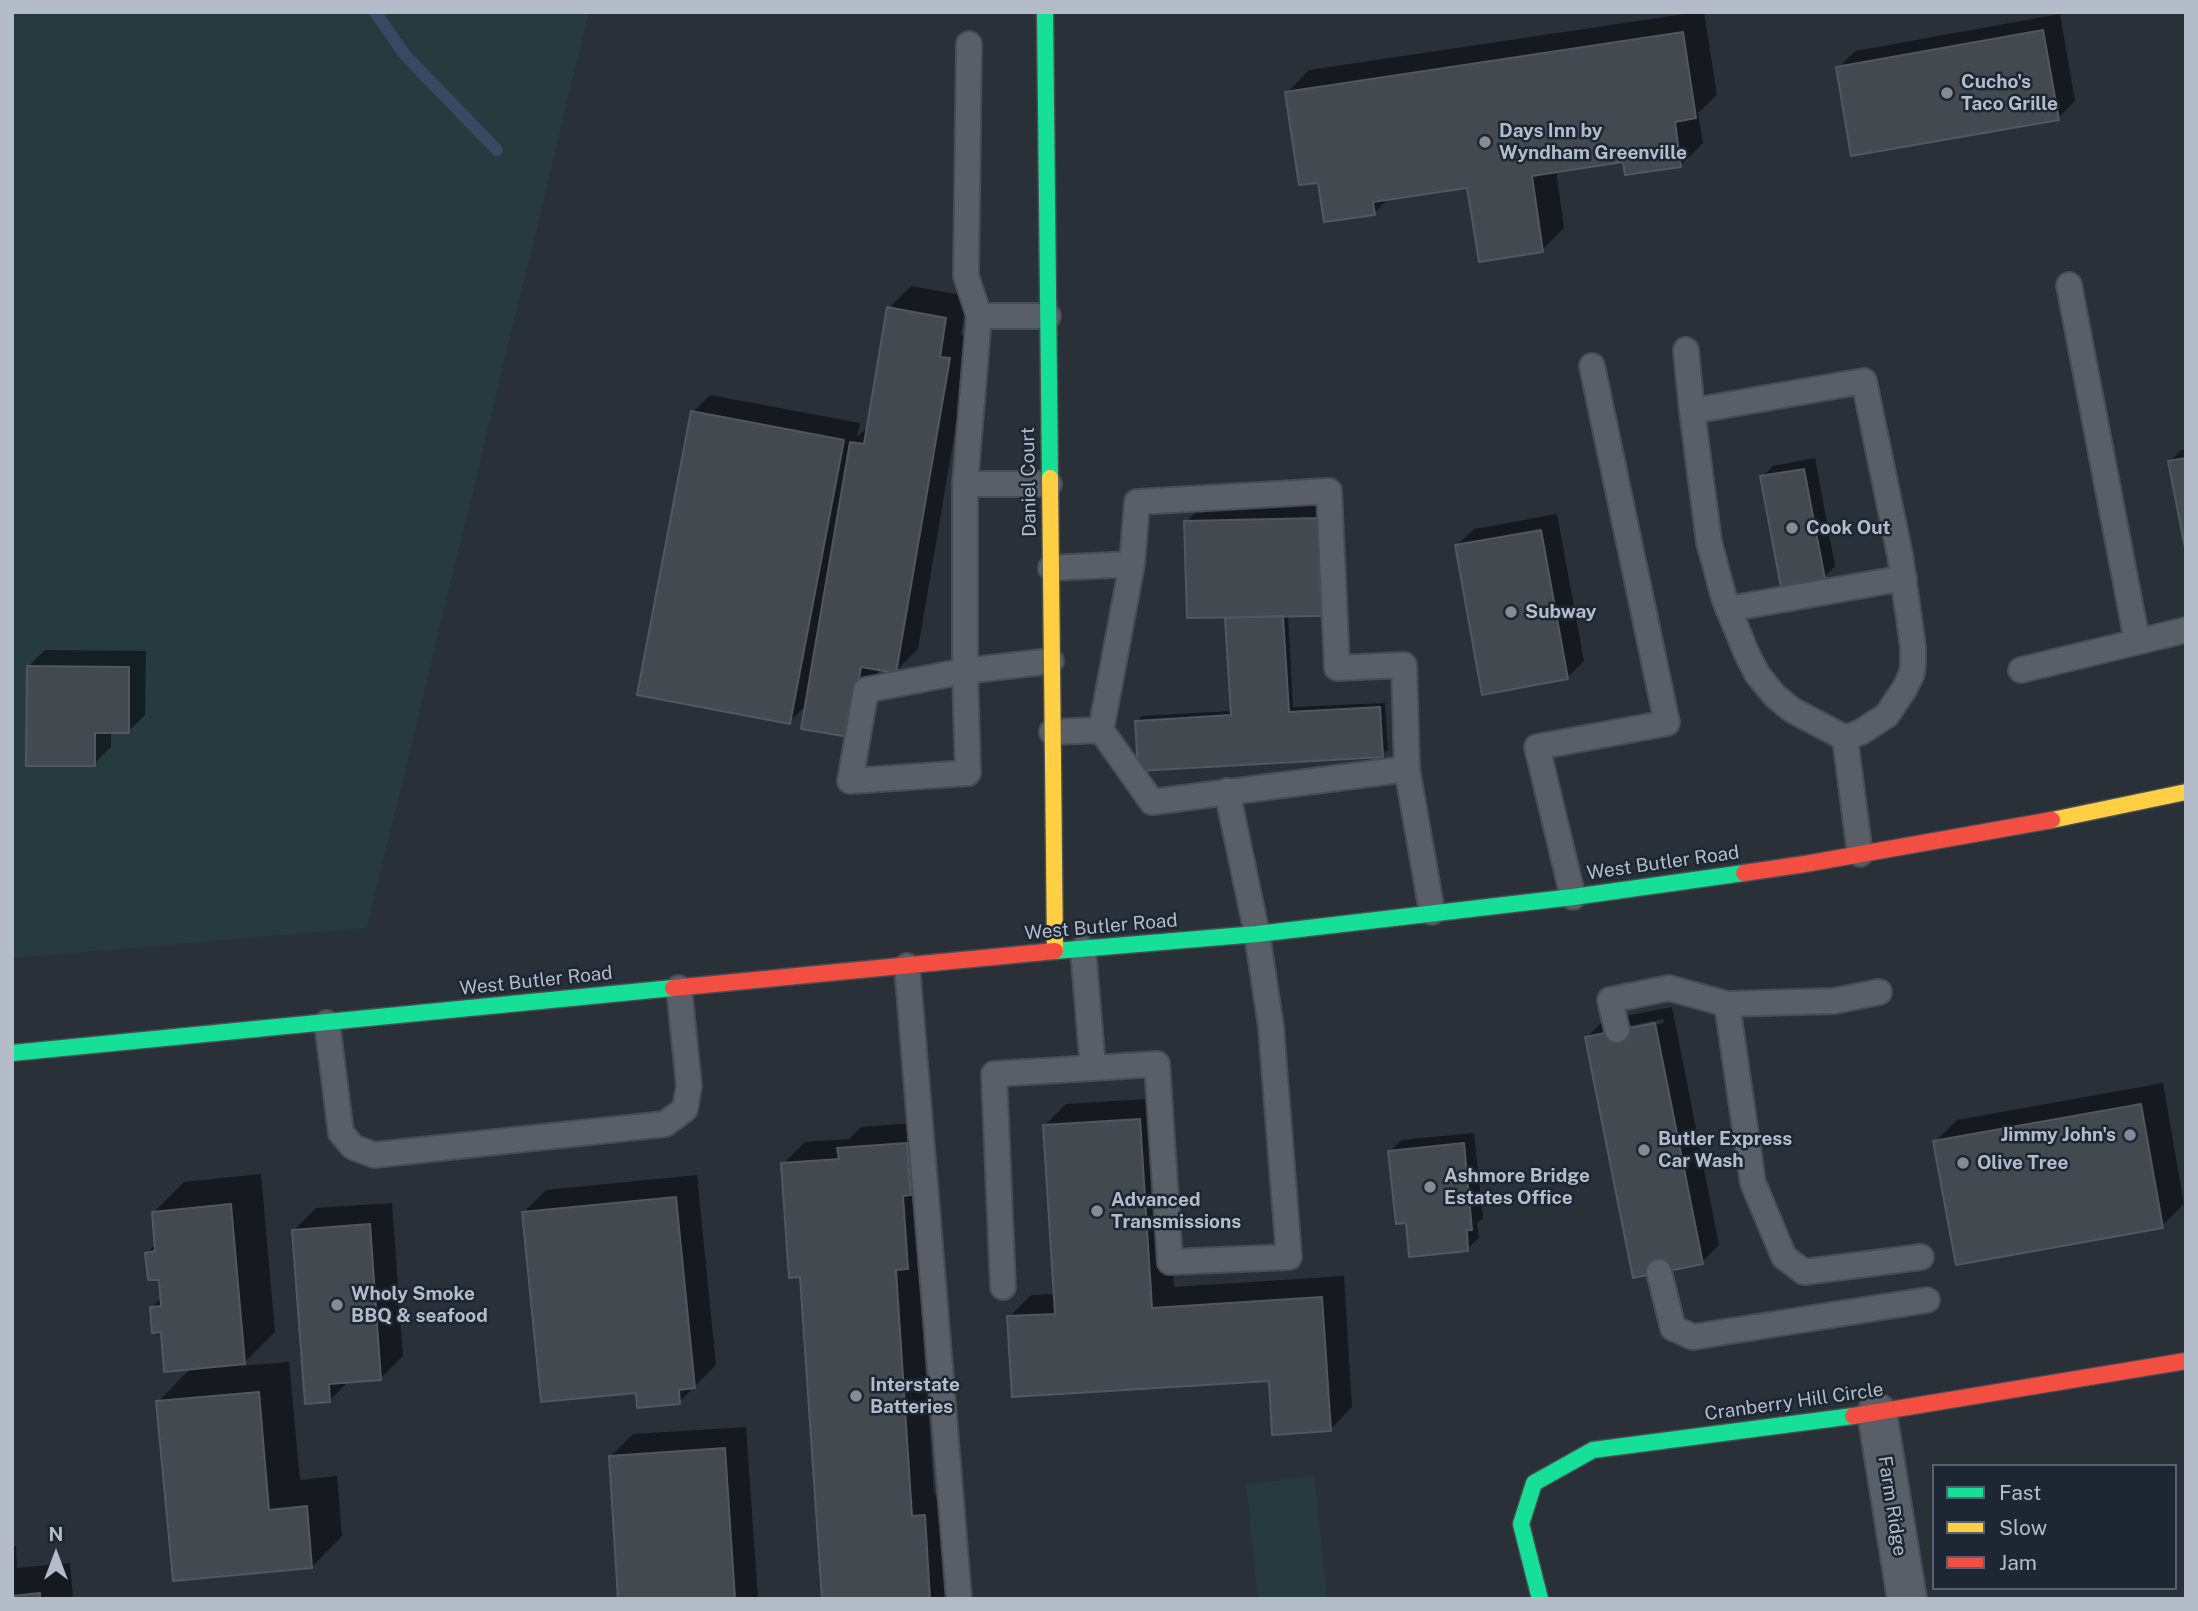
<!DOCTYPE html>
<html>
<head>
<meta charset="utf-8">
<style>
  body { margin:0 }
  #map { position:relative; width:2198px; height:1611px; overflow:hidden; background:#2a3038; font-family:"Public Sans",sans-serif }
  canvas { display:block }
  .frame { position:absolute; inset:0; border:14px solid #b4bcc9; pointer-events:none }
  .legend { position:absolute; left:1932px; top:1464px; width:245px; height:126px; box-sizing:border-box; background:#1d2633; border:2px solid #59626f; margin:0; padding:9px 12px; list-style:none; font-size:21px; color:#b4bcc9 }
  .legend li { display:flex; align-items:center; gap:14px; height:35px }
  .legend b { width:35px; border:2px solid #59626f }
  .north { position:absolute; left:21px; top:1520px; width:70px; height:70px; -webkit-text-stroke:5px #1d2633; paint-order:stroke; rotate:0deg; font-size:19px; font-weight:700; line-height:28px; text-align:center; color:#b4bcc9 }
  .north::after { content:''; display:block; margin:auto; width:24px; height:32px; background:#b4bcc9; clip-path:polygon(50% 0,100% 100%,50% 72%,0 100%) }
</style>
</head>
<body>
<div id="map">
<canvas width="2198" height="1611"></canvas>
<div class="frame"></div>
<ul class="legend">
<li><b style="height:9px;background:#16e098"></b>Fast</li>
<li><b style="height:9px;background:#ffcf43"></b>Slow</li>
<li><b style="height:9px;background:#f24e42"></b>Jam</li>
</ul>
<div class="north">N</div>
</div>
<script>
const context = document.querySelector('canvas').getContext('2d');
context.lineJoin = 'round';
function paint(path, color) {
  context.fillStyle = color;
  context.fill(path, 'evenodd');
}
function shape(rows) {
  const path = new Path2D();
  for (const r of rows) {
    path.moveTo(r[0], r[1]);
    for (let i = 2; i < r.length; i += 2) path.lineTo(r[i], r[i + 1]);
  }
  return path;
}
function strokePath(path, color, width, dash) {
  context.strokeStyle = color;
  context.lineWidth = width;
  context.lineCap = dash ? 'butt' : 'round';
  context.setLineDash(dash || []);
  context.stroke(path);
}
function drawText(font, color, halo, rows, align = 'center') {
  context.font = font + ' "Public Sans",sans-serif';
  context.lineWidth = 5;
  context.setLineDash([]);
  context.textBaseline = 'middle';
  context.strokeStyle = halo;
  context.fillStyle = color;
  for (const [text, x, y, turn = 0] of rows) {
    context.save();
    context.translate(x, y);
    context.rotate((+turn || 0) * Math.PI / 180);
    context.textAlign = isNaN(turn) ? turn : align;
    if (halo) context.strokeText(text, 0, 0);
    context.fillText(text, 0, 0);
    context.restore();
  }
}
paint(shape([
  [12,12,589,12,367,928,12,958],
  [1314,1476,1327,1599,1258,1599,1246,1484]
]), '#273a3e');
paint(shape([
  [1698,12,1704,12,1717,95,1698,113,1703,143,1681,165,1625,160,1556,170,1564,228,1542,250,1469,186,1389,198,1374,213,1319,181,1287,93,1309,70],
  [2060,14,2075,101,2058,118,1838,68,1855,51],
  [911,286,967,296,961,335,971,336,918,649,896,671,879,668,871,713,808,704,789,722,693,412,710,395,860,423,857,437,869,426,889,308],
  [2181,450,2186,450,2186,544,2170,462],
  [1815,458,1835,566,1824,577,1762,477,1773,466],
  [1336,502,1338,597,1321,614,1288,614,1293,707,1385,703,1388,750,1382,755,1137,721,1142,716,1232,711,1227,618,1229,616,1186,522,1203,505],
  [1557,514,1584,661,1567,678,1457,545,1474,529],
  [45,650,146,651,145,715,128,732,111,732,111,747,94,764,28,667],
  [1672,1007,1719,1245,1702,1262,1587,1037,1604,1020],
  [1663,1019,1664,1023,1604,1035,1604,1031],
  [2163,1083,2184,1204,2162,1226,1935,1142,1957,1120],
  [1162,1098,1174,1287,1344,1276,1352,1407,1330,1430,1270,1379,1009,1317,1031,1295,1055,1294,1044,1126,1066,1104],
  [929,1122,929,1245,918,1257,934,1495,946,1494,953,1599,824,1599,802,1275,783,1164,805,1142,849,1139,861,1127],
  [1474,1133,1483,1218,1477,1223,1479,1238,1467,1249,1390,1152,1401,1140],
  [261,1174,275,1332,241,1366,289,1362,300,1480,337,1476,342,1536,312,1567,158,1402,192,1367,162,1330,152,1307,162,1297,160,1278,147,1253,156,1244,154,1212,184,1182],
  [697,1175,716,1365,679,1402,637,1391,524,1212,546,1190],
  [392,1203,403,1356,381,1378,349,1381,329,1401,294,1230,316,1208],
  [746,1427,758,1599,620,1599,611,1456,633,1434],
  [12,1546,16,1546,17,1568,70,1563,73,1599,12,1599]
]), '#0007');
strokePath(shape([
  [375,12,405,55,497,150]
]), '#384963', 12);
const building = shape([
  [2043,30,2059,120,1851,156,1836,67,2043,30],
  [1683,32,1696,118,1675,122,1681,167,1625,175,1623,162,1532,176,1543,252,1479,262,1467,188,1373,202,1375,215,1324,222,1318,183,1299,185,1285,92,1683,32],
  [887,307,946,318,940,357,950,358,896,673,861,667,849,737,801,729,850,442,864,444,887,307],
  [691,411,844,440,790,724,637,695,691,411],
  [2186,458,2186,553,2168,461,2186,458],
  [1804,469,1825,579,1781,587,1760,476,1804,469],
  [1320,518,1322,616,1187,618,1184,521,1320,518],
  [1541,530,1568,679,1482,695,1455,545,1541,530],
  [1283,616,1289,712,1380,707,1383,757,1138,771,1135,721,1231,715,1225,618,1283,616],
  [27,666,129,667,129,733,95,733,95,766,26,766,27,666],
  [1655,1023,1703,1264,1633,1278,1585,1037,1655,1023],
  [2141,1104,2163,1228,1956,1265,1933,1141,2141,1104],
  [1140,1119,1152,1308,1322,1297,1331,1431,1272,1435,1269,1381,1012,1397,1007,1316,1055,1314,1043,1125,1140,1119],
  [907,1143,911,1195,903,1196,908,1269,896,1270,912,1516,925,1515,930,1599,822,1599,800,1277,789,1278,781,1163,839,1159,837,1148,907,1143],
  [1464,1143,1472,1230,1467,1230,1468,1251,1409,1257,1406,1223,1396,1224,1388,1151,1464,1143],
  [676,1197,695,1388,679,1390,680,1404,637,1408,636,1393,541,1402,522,1212,676,1197],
  [231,1204,245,1364,164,1372,161,1332,152,1333,150,1307,161,1306,159,1280,148,1280,145,1253,155,1251,152,1212,231,1204],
  [370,1224,381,1380,329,1384,330,1402,305,1404,292,1230,370,1224],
  [259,1392,269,1510,307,1506,312,1568,173,1581,156,1401,259,1392],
  [725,1448,735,1599,618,1599,609,1456,725,1448],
  [40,1593,40,1599,12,1599,12,1596,40,1593]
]);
paint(building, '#444950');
strokePath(building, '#52575f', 2);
const lane = shape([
  [969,44,966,276,979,316,965,484,965,671,866,690,850,781,968,773,965,671,1051,661],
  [2069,285,2137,641],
  [979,316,1048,316],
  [1686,350,1692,411],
  [965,484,1049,484],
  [1051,568,1132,564,1137,502,1329,491,1337,668,1404,665,1407,769],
  [1728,609,1904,578],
  [2021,670,2186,630],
  [1101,730,1132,564],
  [1052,732,1101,730,1152,802,1407,769,1432,912],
  [1845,738,1792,710,1775,696,1757,674,1746,652,1724,598,1709,542,1692,411,1864,381,1900,555,1913,647,1913,663,1912,673,1905,688,1887,715,1861,732,1845,738,1860,854],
  [1573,897,1537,747,1667,723,1592,366],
  [1083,949,1093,1068],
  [907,966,959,1599],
  [1727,1004,1753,1183,1784,1257,1804,1272,1921,1257],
  [327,1023,341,1133,353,1147,374,1155,665,1124,685,1109,689,1086,679,988],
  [1617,1030,1610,1000,1669,988,1727,1004,1834,1001,1879,992],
  [1659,1272,1673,1328,1693,1337,1927,1300],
  [1003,1287,994,1074,1157,1064,1170,1262,1289,1257,1271,1027,1257,934,1227,791]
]);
const street = shape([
  [1877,1413,1907,1599]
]);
const fast = shape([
  [1045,12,1050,478],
  [1055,951,1257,934,1573,897,1744,873],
  [12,1053,673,988],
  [1540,1599,1521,1524,1534,1483,1593,1450,1853,1416]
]);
const slow = shape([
  [1050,478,1055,951],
  [2052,820,2186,792]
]);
const jam = shape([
  [1744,873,1805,864,2052,820],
  [673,988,1055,951],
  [1853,1416,2186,1361]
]);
strokePath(lane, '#484c53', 28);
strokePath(street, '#484c53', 42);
strokePath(fast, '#484c53', 19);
strokePath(slow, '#484c53', 19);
strokePath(jam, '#484c53', 19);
strokePath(lane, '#5a5e66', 24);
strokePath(street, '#5a5e66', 38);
strokePath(fast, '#16e098', 16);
strokePath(slow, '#ffcf43', 16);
strokePath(jam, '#f24e42', 16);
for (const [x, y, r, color] of [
  [1947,93,7,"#848b96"],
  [1485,142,7,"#848b96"],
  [1792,528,7,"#848b96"],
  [1511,612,7,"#848b96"],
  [2130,1135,7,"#848b96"],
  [1644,1150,7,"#848b96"],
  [1963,1163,7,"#848b96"],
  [1430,1187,7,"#848b96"],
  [1097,1211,7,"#848b96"],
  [337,1305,7,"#848b96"],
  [856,1396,7,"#848b96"]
]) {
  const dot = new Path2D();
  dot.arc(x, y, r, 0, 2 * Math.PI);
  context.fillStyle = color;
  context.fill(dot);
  strokePath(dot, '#1d2633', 2.5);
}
drawText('bold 19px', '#b4bcc9', '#1d2633', [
  ["Cucho's",1961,82],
  ["Taco Grille",1961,104],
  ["Days Inn by",1499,131],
  ["Wyndham Greenville",1499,153],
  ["Cook Out",1806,528],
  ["Subway",1525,612],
  ["Jimmy John's",2116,1135,"right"],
  ["Butler Express",1658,1139],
  ["Car Wash",1658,1161],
  ["Olive Tree",1977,1163],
  ["Ashmore Bridge",1444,1176],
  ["Estates Office",1444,1198],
  ["Advanced",1111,1200],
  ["Transmissions",1111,1222],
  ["Wholy Smoke",351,1294],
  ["BBQ & seafood",351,1316],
  ["Interstate",870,1385],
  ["Batteries",870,1407]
], 'left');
drawText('19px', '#b4bcc9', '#1d2633', [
  ["Daniel Court",1029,482,-91],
  ["West Butler Road",1663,863,-8],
  ["West Butler Road",1101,927,-5],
  ["West Butler Road",536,981,-6],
  ["Cranberry Hill Circle",1794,1402,-8],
  ["Farm Ridge",1892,1506,81]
]);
</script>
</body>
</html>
